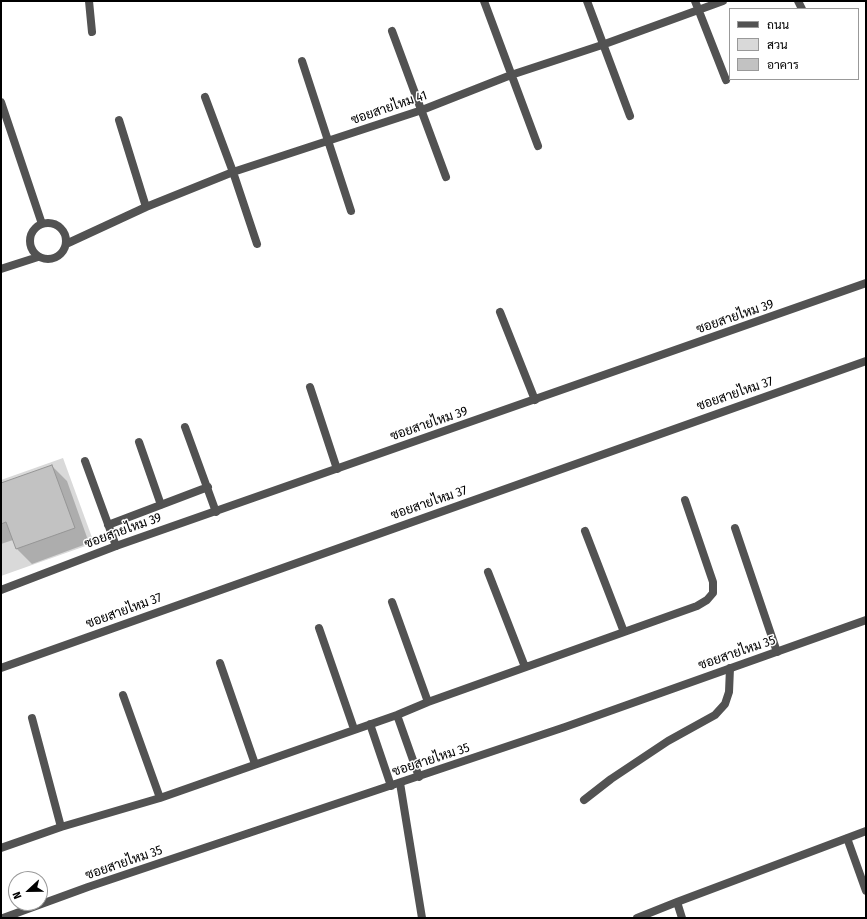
<!DOCTYPE html>
<html>
<head>
<meta charset="utf-8">
<style>
  body { margin:0 }
  #map { position:relative; width:867px; height:919px; overflow:hidden; background:#fff; font-family:"Fira Sans Condensed",Sarabun,sans-serif }
  canvas { display:block }
  .frame { position:absolute; inset:0; border:2px solid #000; pointer-events:none }
  .legend { position:absolute; left:729px; top:8px; width:130px; height:72px; box-sizing:border-box; background:#fff; border:1px solid #999; margin:0; padding:5px 7px; list-style:none; font-size:12px; color:#000 }
  .legend li { display:flex; align-items:center; gap:8px; height:20px }
  .legend b { width:20px; border:1px solid #999 }
  .north { position:absolute; left:8px; top:871px; width:40px; height:40px; box-sizing:border-box; background:#fff; border:1px solid #999; border-radius:50%; rotate:248deg; font-size:11px; font-weight:700; line-height:16px; text-align:center; color:#000 }
  .north::after { content:''; display:block; margin:auto; width:14px; height:18px; background:#000; clip-path:polygon(50% 0,100% 100%,50% 72%,0 100%) }
</style>
</head>
<body>
<div id="map">
<canvas width="867" height="919"></canvas>
<div class="frame"></div>
<ul class="legend">
<li><b style="height:5px;background:#525252"></b>ถนน</li>
<li><b style="height:11px;background:#d9d9d9"></b>สวน</li>
<li><b style="height:11px;background:#c2c2c2"></b>อาคาร</li>
</ul>
<div class="north">N</div>
</div>
<script>
const context = document.querySelector('canvas').getContext('2d');
context.lineJoin = 'round';
function paint(path, color) {
  context.fillStyle = color;
  context.fill(path, 'evenodd');
}
function shape(rows) {
  const path = new Path2D();
  for (const r of rows) {
    if (r.length === 3) {
      path.moveTo(r[0] + r[2], r[1]);
      path.arc(r[0], r[1], r[2], 0, 2 * Math.PI);
      continue;
    }
    path.moveTo(r[0], r[1]);
    for (let i = 2; i < r.length; i += 2) path.lineTo(r[i], r[i + 1]);
  }
  return path;
}
function strokePath(path, color, width, dash) {
  context.strokeStyle = color;
  context.lineWidth = width;
  context.lineCap = dash ? 'butt' : 'round';
  context.setLineDash(dash || []);
  context.stroke(path);
}
function drawText(font, color, halo, rows, align = 'center') {
  context.font = font + ' "Fira Sans Condensed",Sarabun,sans-serif';
  context.lineWidth = 3;
  context.setLineDash([]);
  context.textBaseline = 'middle';
  context.strokeStyle = halo;
  context.fillStyle = color;
  for (const [text, x, y, turn = 0] of rows) {
    context.save();
    context.translate(x, y);
    context.rotate((+turn || 0) * Math.PI / 180);
    context.textAlign = isNaN(turn) ? turn : align;
    if (halo) context.strokeText(text, 0, 0);
    context.fillText(text, 0, 0);
    context.restore();
  }
}
paint(shape([
  [63,458,94,543,1,576,1,480]
]), '#d9d9d9');
paint(shape([
  [52,466,67,481,89,543,32,564,17,549,13,540,1,544,1,485]
]), '#0003');
const building = shape([
  [52,465,75,528,16,549,6,522,1,524,1,483,52,465]
]);
paint(building, '#c2c2c2');
strokePath(building, '#969696', 1);
strokePath(shape([
  [500,312,535,400],
  [310,387,337,469],
  [185,427,216,512],
  [139,442,161,505],
  [85,461,116,546],
  [108,525,208,487],
  [735,528,777,652],
  [400,783,422,918],
  [584,800,611,779,668,741,715,715,725,704,729,692,730,668]
]), '#525252', 8);
strokePath(shape([
  [89,1,92,32],
  [484,1,538,146],
  [587,1,630,116],
  [695,1,726,80],
  [798,1,802,9],
  [392,31,446,177],
  [302,61,351,211],
  [205,97,233,172,257,244],
  [1,102,42,224],
  [119,120,146,207],
  [48,241,18],
  [66,244,146,207,233,172,422,110,511,75,602,45,723,1],
  [1,269,38,257],
  [585,531,624,632],
  [488,572,525,667],
  [1,590,116,546,866,283],
  [392,602,428,702],
  [319,628,354,729],
  [220,663,255,764],
  [1,668,866,361],
  [123,695,160,798],
  [397,715,419,777],
  [32,718,61,827],
  [370,724,391,786],
  [847,838,866,891],
  [1,848,61,827,160,798,397,715,428,702,697,606,707,600,713,593,713,582,685,500],
  [677,902,682,918],
  [3,918,88,887,565,727,866,620],
  [637,918,677,902,866,831]
]), '#525252', 8);
drawText('13px', '#000', '#fff', [
  ["ซอยสายไหม 41",389,108,-19],
  ["ซอยสายไหม 39",735,317,-19],
  ["ซอยสายไหม 37",735,394,-19],
  ["ซอยสายไหม 39",429,424,-19],
  ["ซอยสายไหม 37",429,503,-19],
  ["ซอยสายไหม 39",123,531,-20],
  ["ซอยสายไหม 37",124,611,-20],
  ["ซอยสายไหม 35",737,653,-19],
  ["ซอยสายไหม 35",431,760,-18],
  ["ซอยสายไหม 35",124,863,-19]
]);
</script>
</body>
</html>
